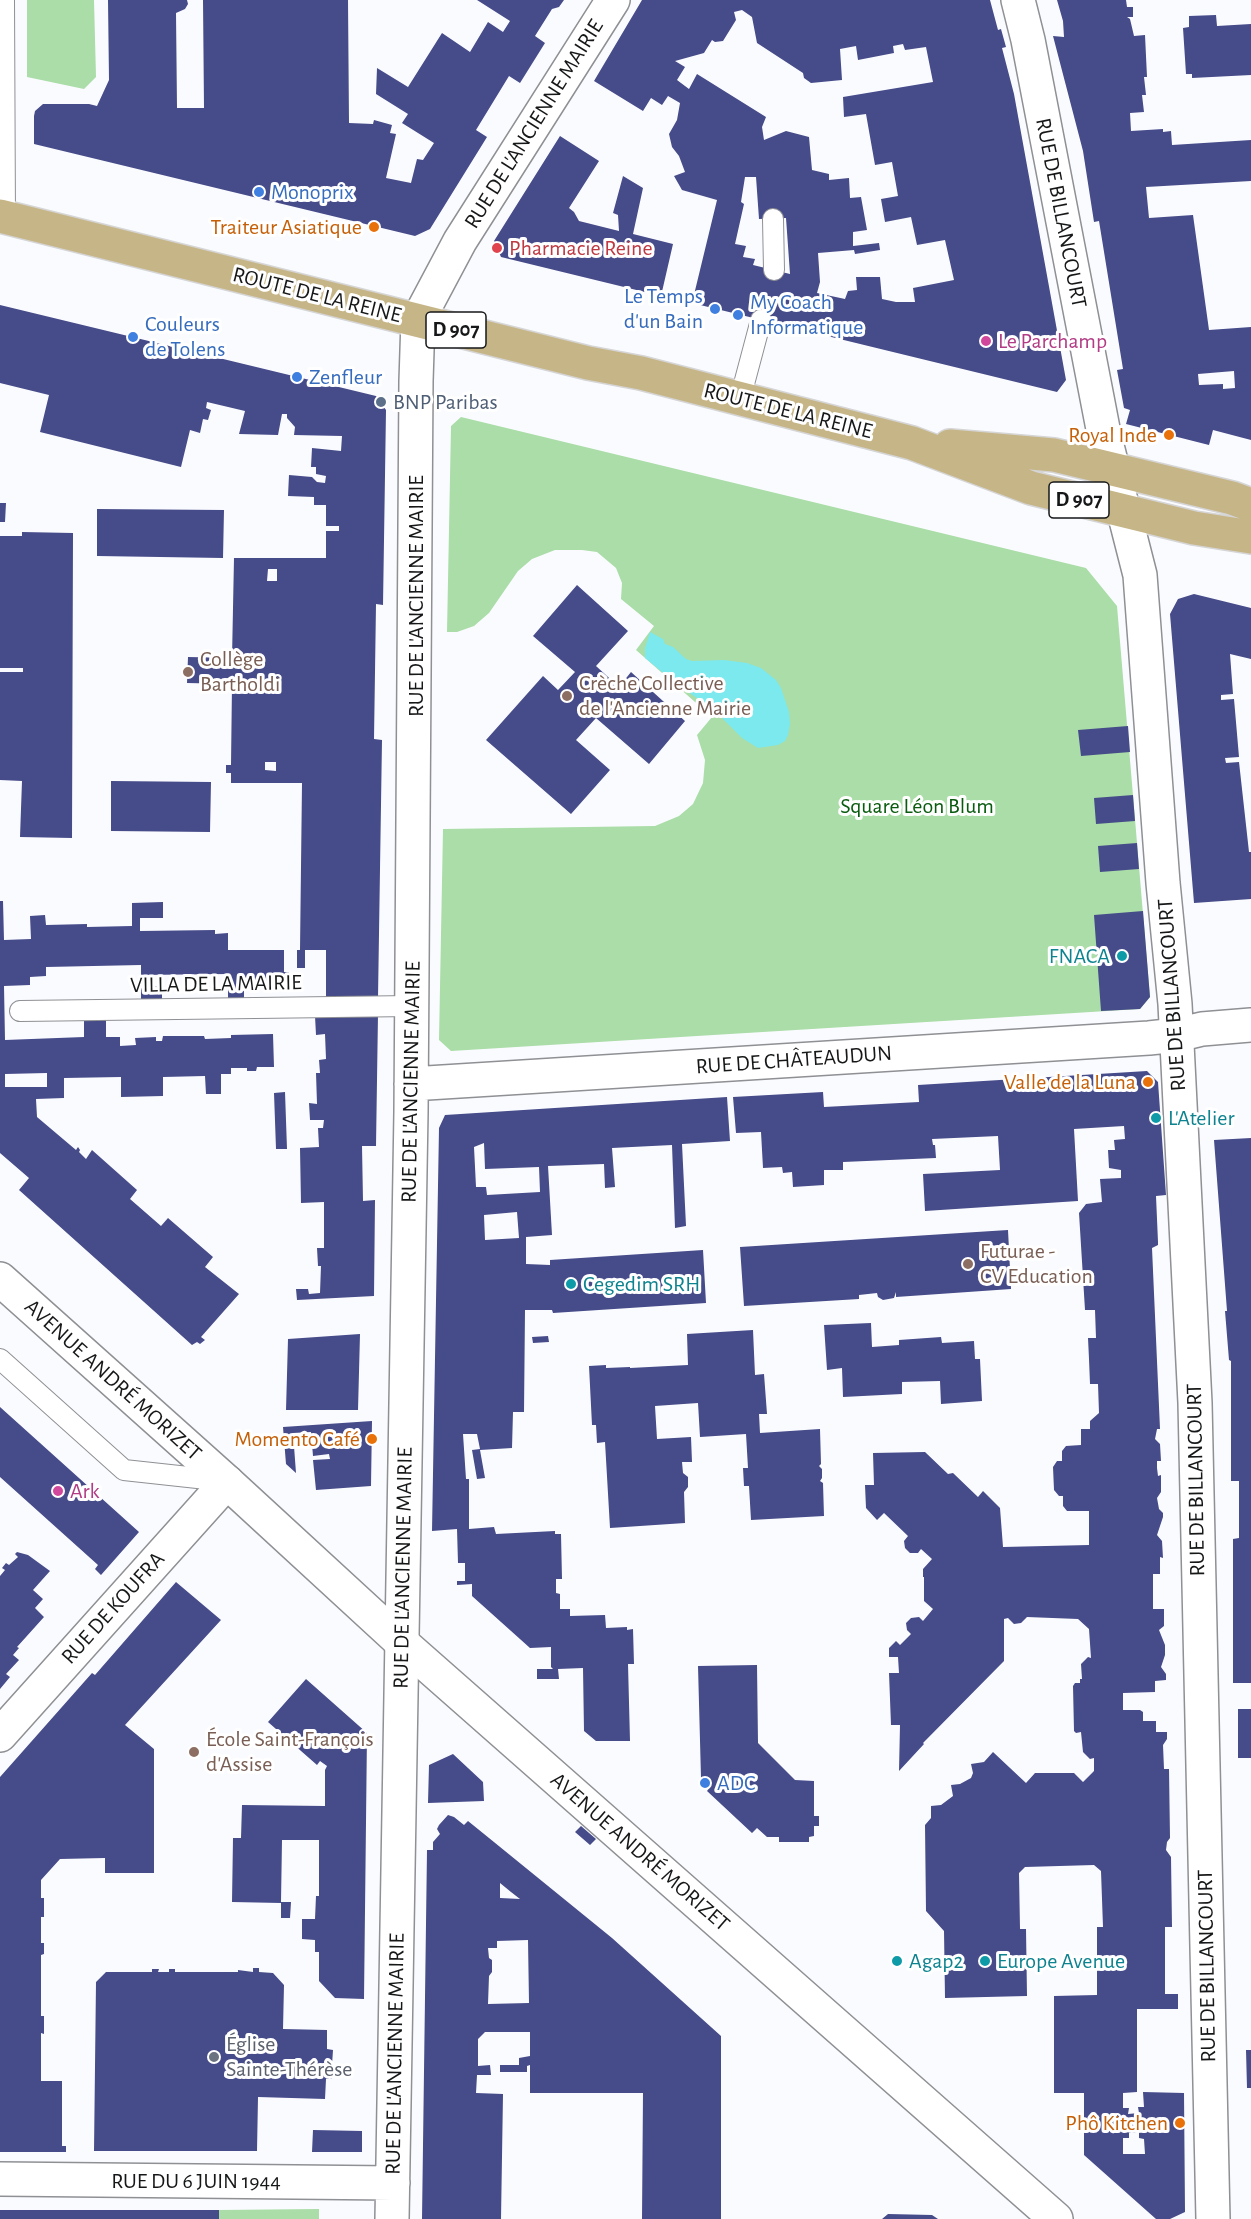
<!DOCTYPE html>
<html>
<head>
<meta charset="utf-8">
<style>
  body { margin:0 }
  canvas { display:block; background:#fafbff }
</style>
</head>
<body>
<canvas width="1251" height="2219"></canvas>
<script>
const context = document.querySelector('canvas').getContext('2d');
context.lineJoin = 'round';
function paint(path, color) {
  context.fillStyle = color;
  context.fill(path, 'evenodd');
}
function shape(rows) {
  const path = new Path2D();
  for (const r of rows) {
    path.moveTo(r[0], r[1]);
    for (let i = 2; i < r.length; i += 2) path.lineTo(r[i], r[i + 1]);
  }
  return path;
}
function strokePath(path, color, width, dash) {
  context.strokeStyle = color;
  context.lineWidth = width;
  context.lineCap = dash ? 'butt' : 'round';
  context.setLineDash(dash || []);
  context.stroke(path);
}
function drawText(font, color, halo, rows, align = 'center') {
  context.font = font + ' "Alegreya Sans",sans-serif';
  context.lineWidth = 6;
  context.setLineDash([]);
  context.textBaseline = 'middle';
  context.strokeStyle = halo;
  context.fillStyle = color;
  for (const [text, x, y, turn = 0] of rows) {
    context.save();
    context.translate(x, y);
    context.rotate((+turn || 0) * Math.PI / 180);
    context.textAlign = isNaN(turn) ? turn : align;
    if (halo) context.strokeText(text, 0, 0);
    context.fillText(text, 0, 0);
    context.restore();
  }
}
paint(shape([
  [27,0,94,0,96,77,84,89,27,77],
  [461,417,1086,568,1117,606,1150,997,1140,1009,451,1051,439,1040,443,829,655,826,679,816,693,804,703,783,705,760,697,735,712,717,636,650,654,626,621,599,622,583,616,568,597,552,582,550,555,550,532,559,518,571,489,613,474,626,457,632,447,632,451,426],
  [319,2209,319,2219,219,2219,219,2210]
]), '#aadda7');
paint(shape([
  [650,632,663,639,665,644,673,647,686,659,692,661,724,660,747,663,761,668,776,680,781,688,789,712,790,724,788,735,785,741,778,745,758,748,742,738,714,710,678,685,645,658,645,648]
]), '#7ce9ee');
paint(shape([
  [108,0,187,0,188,4,185,9,176,13,177,108,204,108,203,0,348,0,349,123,373,124,374,120,392,125,390,133,396,134,386,178,411,183,417,159,423,160,434,143,402,123,408,114,376,94,377,68,408,87,442,33,470,52,488,22,503,32,510,21,477,0,564,0,559,7,552,9,535,36,545,43,520,83,509,76,476,130,487,137,430,229,415,236,34,144,34,116,35,111,43,104,89,104,97,106,109,80],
  [642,0,990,0,998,30,1001,29,1006,47,1002,48,1014,94,1066,380,1057,392,692,303,717,200,682,190,674,176,685,172,679,156,672,147,669,134,677,120,680,103,668,96,662,105,651,98,643,111,594,81],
  [742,10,752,17,757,43,803,73,804,78,811,83,842,80,840,49,856,46,858,60,894,53,893,46,903,44,905,50,926,47,933,82,843,97,844,117,866,114,875,165,892,162,898,196,881,199,885,222,911,217,917,245,945,240,954,280,913,288,915,302,896,302,882,299,880,277,856,277,857,290,848,291,845,299,817,293,820,282,818,253,854,250,855,254,880,250,879,243,853,246,853,232,867,230,861,197,850,198,849,178,829,180,829,174,812,170,809,137,786,131,764,140,762,127,766,117,697,74,689,89,677,80,685,67,675,61,704,53,712,40,715,42,723,41,736,20,734,12],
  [745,177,756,177,759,219,786,218,790,274,753,265,755,259,743,257,746,246,735,244,744,204,741,202],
  [1057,0,1126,0,1127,7,1133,7,1133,17,1127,17,1130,19,1134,36,1145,35,1147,77,1144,77,1146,95,1142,95,1144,112,1130,113,1131,131,1163,129,1163,132,1171,131,1172,145,1251,140,1251,181,1146,187,1149,218,1193,215,1209,330,1251,327,1251,440,1213,430,1209,445,1126,424,1130,410,1124,408,1117,370,1123,369,1099,221,1094,222,1083,151,1053,36,1064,37,1063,21],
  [1234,371,1235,388,1223,389,1223,384,1199,385,1198,374],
  [1216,15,1217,26,1251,24,1251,75,1192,78,1192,74,1186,74,1183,28,1189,27,1189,16],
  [560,136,599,161,569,208,574,212,579,221,619,231,618,215,613,213,623,176,643,188,633,234,673,244,661,296,501,257,494,241],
  [0,305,376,396,386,410,383,605,376,604,374,739,382,740,378,998,326,999,326,950,305,950,305,968,297,968,297,950,300,950,302,783,231,783,231,773,226,773,226,765,231,765,232,684,187,683,188,657,232,658,234,558,326,558,326,531,339,531,339,526,326,526,326,505,314,505,314,497,288,496,289,475,312,477,317,482,325,483,326,476,316,474,316,467,311,467,312,448,341,451,342,436,294,435,295,427,287,418,287,414,282,414,278,435,239,434,245,411,207,402,206,408,211,410,208,420,203,419,200,433,190,430,181,467,40,432,49,395,0,383],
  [268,569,277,569,277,581,267,581],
  [265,762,276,762,276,771,265,770],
  [0,503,6,503,5,522,0,522],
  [97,509,224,510,223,558,97,556],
  [22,532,73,533,72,838,20,837,22,781,0,780,0,672,23,672,23,668,0,668,0,536,22,536],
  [577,585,628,631,596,666,619,687,631,672,685,721,649,764,596,718,576,740,610,770,571,814,486,740,543,676,558,690,575,672,533,636],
  [1194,594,1251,608,1251,659,1230,654,1233,694,1221,695,1221,700,1234,699,1239,757,1225,758,1226,763,1239,762,1249,852,1251,852,1251,899,1194,903,1170,614,1178,599],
  [1128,726,1130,752,1081,756,1078,730],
  [111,781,211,782,210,832,111,831],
  [1133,795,1135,821,1096,824,1094,798],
  [1137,843,1139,869,1100,872,1098,846],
  [0,901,3,901,4,940,31,939,30,916,45,915,46,925,87,924,87,927,132,926,132,903,163,902,163,918,140,918,140,931,215,930,215,934,228,933,228,950,284,950,284,972,289,972,289,983,244,984,244,1000,228,1001,228,974,141,975,141,965,46,967,46,976,30,977,30,985,4,986,5,1040,84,1037,84,1020,106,1020,106,1037,120,1037,120,1046,136,1045,135,1038,156,1037,156,1041,162,1041,163,1036,204,1036,205,1039,231,1038,231,1035,273,1034,274,1067,257,1067,256,1071,247,1071,247,1068,231,1068,231,1074,221,1074,221,1094,206,1094,205,1076,163,1077,163,1096,121,1097,121,1077,64,1078,64,1098,36,1099,37,1117,76,1150,78,1147,80,1150,79,1152,86,1159,92,1150,137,1190,130,1199,161,1226,168,1218,213,1257,205,1267,239,1294,201,1337,205,1340,200,1344,197,1342,192,1345,19,1190,29,1178,0,1153],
  [47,1073,47,1087,5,1087,5,1074],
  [1143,911,1150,997,1140,1009,1101,1011,1094,915],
  [141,986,162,987,162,1002,141,1002],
  [378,1014,376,1146,362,1146,363,1201,375,1200,374,1296,297,1300,296,1289,308,1289,309,1294,320,1293,321,1266,318,1266,317,1248,324,1248,324,1202,301,1203,300,1148,319,1147,318,1128,323,1128,324,1120,310,1120,309,1103,317,1104,316,1073,320,1073,319,1060,326,1059,325,1034,316,1035,315,1016],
  [1147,1071,1158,1082,1166,1195,1156,1196,1158,1242,1158,1245,1152,1248,1160,1429,1157,1429,1155,1439,1160,1444,1161,1461,1157,1461,1157,1468,1158,1476,1161,1475,1161,1492,1157,1498,1159,1509,1163,1513,1163,1517,1157,1535,1162,1541,1163,1558,1160,1557,1160,1574,1153,1574,1153,1609,1164,1609,1164,1626,1159,1630,1165,1645,1165,1655,1161,1667,1166,1674,1166,1680,1155,1681,1155,1692,1123,1693,1123,1710,1140,1710,1143,1712,1143,1721,1156,1721,1156,1732,1167,1732,1167,1739,1163,1745,1164,1769,1169,1769,1170,1838,1167,1842,1166,1850,1171,1857,1172,1927,1165,1927,1165,1994,1178,1994,1178,2009,1137,2009,1137,2092,1123,2093,1123,2108,1129,2108,1128,2114,1139,2113,1138,2107,1144,2107,1143,2092,1184,2093,1185,2212,1170,2219,1156,2219,1084,2155,1084,2093,1054,2093,1054,1996,1097,1995,1097,1927,1103,1927,1101,1871,1094,1865,1025,1867,1019,1873,1020,1929,1026,1929,1027,1996,945,1998,944,1931,926,1911,925,1825,931,1818,931,1806,941,1805,953,1796,951,1785,960,1784,971,1778,973,1773,971,1764,984,1762,993,1752,1026,1783,1035,1773,1074,1773,1083,1782,1094,1771,1094,1758,1090,1759,1083,1752,1081,1732,1076,1733,1074,1731,1073,1686,1075,1683,1080,1683,1080,1679,1082,1679,1081,1664,1088,1657,1091,1658,1089,1629,1078,1619,1027,1617,1021,1623,1014,1624,1008,1618,1004,1619,1004,1661,923,1743,924,1744,899,1771,900,1725,891,1725,889,1673,899,1673,898,1657,889,1657,889,1648,896,1641,900,1645,911,1634,907,1630,906,1623,911,1618,919,1617,923,1621,933,1609,924,1601,924,1577,923,1577,923,1569,932,1559,921,1549,918,1553,910,1553,905,1548,904,1541,908,1536,884,1513,877,1520,866,1508,865,1485,874,1485,873,1453,925,1452,948,1474,953,1473,978,1497,983,1491,1000,1508,1003,1547,1089,1545,1089,1511,1067,1511,1063,1506,1063,1496,1059,1496,1054,1490,1053,1467,1057,1461,1062,1461,1062,1451,1066,1446,1081,1445,1081,1429,1090,1429,1090,1421,1099,1413,1098,1384,1090,1384,1089,1359,1088,1338,1096,1338,1095,1310,1085,1310,1079,1213,1086,1204,1102,1202,1100,1179,1121,1178,1121,1170,1109,1168,1108,1150,1115,1150,1114,1140,1125,1139,1124,1126,1074,1129,1078,1201,925,1211,923,1174,1000,1170,998,1136,932,1139,933,1145,935,1145,936,1158,843,1162,843,1170,824,1170,824,1185,793,1187,792,1172,783,1173,782,1167,763,1168,761,1132,736,1133,733,1097,823,1092,824,1107,919,1102,918,1085],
  [1139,2132,1139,2138,1144,2139,1145,2154,1123,2154,1123,2138,1129,2138,1129,2133],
  [285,1092,287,1149,276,1149,274,1093],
  [727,1097,730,1141,682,1144,686,1226,675,1228,672,1145,612,1148,615,1187,605,1188,604,1164,548,1166,552,1235,526,1237,526,1264,550,1265,550,1260,703,1250,706,1303,553,1313,552,1310,525,1310,524,1412,513,1412,512,1448,480,1450,485,1478,477,1479,472,1450,480,1449,477,1434,463,1434,466,1479,469,1479,469,1529,494,1527,496,1534,555,1531,555,1534,561,1534,562,1579,556,1579,556,1593,560,1594,560,1609,570,1609,570,1616,605,1615,606,1628,627,1627,627,1630,633,1629,634,1664,628,1664,630,1741,596,1741,584,1731,583,1668,558,1669,559,1679,537,1679,537,1669,553,1669,551,1667,551,1647,530,1648,472,1596,472,1584,457,1585,457,1581,465,1581,465,1563,458,1563,457,1529,432,1531,439,1128,445,1115],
  [484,1143,485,1169,539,1167,540,1192,487,1195,486,1187,476,1187,474,1147],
  [517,1212,519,1238,485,1240,484,1215],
  [1251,1138,1251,1683,1233,1683,1233,1539,1239,1538,1239,1481,1231,1481,1231,1361,1229,1360,1225,1311,1227,1311,1214,1140],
  [1008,1230,1011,1289,896,1297,896,1292,894,1298,883,1300,878,1297,877,1293,859,1295,859,1299,744,1306,740,1247],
  [871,1323,872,1347,899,1345,899,1340,941,1337,942,1343,974,1341,975,1359,980,1359,982,1401,941,1404,940,1381,902,1382,902,1394,843,1397,842,1368,827,1370,824,1325],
  [753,1330,755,1375,764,1374,767,1414,759,1414,760,1433,820,1429,821,1464,819,1466,822,1469,822,1478,820,1481,823,1483,824,1516,751,1520,749,1486,744,1486,743,1468,748,1468,746,1434,700,1437,698,1403,655,1406,657,1439,691,1437,692,1462,682,1462,683,1473,688,1477,688,1487,684,1492,685,1523,610,1528,605,1442,597,1443,596,1425,592,1425,589,1366,606,1365,606,1368,630,1367,630,1368,688,1365,687,1334],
  [360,1334,358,1410,286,1410,288,1339],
  [548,1336,549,1342,533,1343,532,1337],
  [0,1407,139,1532,101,1575,95,1569,98,1565,0,1477],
  [372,1421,371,1486,316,1490,313,1460,330,1459,329,1454,313,1456,311,1432,293,1433,296,1473,286,1464,283,1427],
  [17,1552,28,1555,50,1571,33,1590,43,1599,35,1608,44,1617,17,1647,19,1648,13,1655,19,1660,6,1674,10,1677,0,1689,0,1576,5,1570,2,1568,6,1563,9,1565,18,1557,15,1554],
  [176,1582,221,1620,125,1725,154,1749,154,1873,105,1873,105,1858,60,1859,41,1880,41,1898,44,1898,44,1917,41,1917,41,1943,44,1943,44,1954,41,1955,41,2016,44,2016,44,2034,41,2033,41,2081,62,2081,62,2146,66,2146,66,2152,0,2152,0,1777,92,1673,95,1675],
  [757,1665,758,1743,795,1780,814,1781,814,1816,819,1816,819,1826,814,1826,814,1836,809,1837,809,1842,779,1842,779,1837,767,1837,757,1828,752,1833,707,1791,710,1787,701,1778,698,1666],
  [306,1679,367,1733,364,1999,335,1998,319,1981,319,1952,315,1952,315,1940,302,1939,302,1919,315,1919,316,1896,319,1896,319,1840,282,1840,281,1902,291,1902,290,1918,281,1918,281,1903,232,1902,233,1838,241,1838,242,1805,325,1806,325,1770,327,1766,320,1761,317,1765,268,1722],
  [1238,1709,1251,1709,1251,1758,1238,1758],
  [453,1754,483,1782,484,1801,428,1803,429,1765],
  [448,1815,454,1817,464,1825,468,1821,489,1838,612,1938,721,2036,721,2219,642,2219,643,2093,530,2093,530,2065,527,2066,527,2072,500,2072,500,2065,519,2065,519,2058,530,2056,530,2032,485,2032,478,2039,478,2066,490,2065,491,2075,477,2075,476,2093,503,2094,501,2219,422,2219,427,1850,433,1850,433,1842,440,1834,437,1829,439,1825],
  [500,1883,511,1892,520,1899,500,1898],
  [528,1940,529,2003,488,2004,489,1976,492,1972,492,1960,489,1958,488,1948,497,1948,497,1941],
  [581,1826,596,1839,590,1845,575,1832],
  [253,1968,259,1968,259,1972,273,1973,284,1985,283,2029,327,2030,327,2049,333,2050,332,2065,332,2079,326,2079,325,2099,258,2097,257,2151,94,2151,96,1982,106,1972,152,1972,152,1969,159,1969,158,1972,169,1972,169,1969,175,1969,175,1972,238,1972,238,1970,253,1972],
  [1246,2050,1251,2050,1251,2088,1247,2088],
  [313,2130,362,2131,362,2152,312,2152],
  [0,2210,219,2210,219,2219,0,2219],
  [888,2214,932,2215,938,2219,882,2219]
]), '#464b89');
const lane = shape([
  [4,0,5,217],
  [773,219,774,270],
  [740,399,761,320],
  [20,1011,412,1006],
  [0,1359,124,1470,225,1481]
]);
const street = shape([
  [1018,0,1028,40,1104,434,1140,575,1163,883,1175,1004,1195,1403,1213,2219],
  [411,1084,1149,1038,1177,1035,1202,1029,1251,1025],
  [0,1735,227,1482],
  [0,2179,393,2183],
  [392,2219,411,1112,416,381,418,320,460,241,613,0]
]);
const secondary = shape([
  [0,1279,227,1482,401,1642,1056,2219]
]);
const primary = shape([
  [0,216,588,363,641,373,912,443,1031,488,1194,528,1251,537],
  [950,446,1054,455,1232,498,1251,505]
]);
strokePath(lane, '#8f9094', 22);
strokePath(street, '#8f9094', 36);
strokePath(secondary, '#8f9094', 36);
strokePath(primary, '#d5d5d5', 36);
strokePath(lane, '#fff', 20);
strokePath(street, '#fff', 33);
strokePath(secondary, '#fff', 33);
strokePath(primary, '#c6b587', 33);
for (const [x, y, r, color] of [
  [259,192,6,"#3f7fe0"],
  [374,227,6,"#e8710a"],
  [497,248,6,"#e0444e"],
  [715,309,6,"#3f7fe0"],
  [738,315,6,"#3f7fe0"],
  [133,337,6,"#3f7fe0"],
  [986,341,6,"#d1479c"],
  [297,377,6,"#3f7fe0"],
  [381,402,6,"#5c6f8a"],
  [1169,435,6,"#e8710a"],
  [188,672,6,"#8d6e63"],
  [567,696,6,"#8d6e63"],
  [1122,956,6,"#0f9aa8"],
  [1148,1082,6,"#e8710a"],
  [1156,1118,6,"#0f9aa8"],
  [968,1264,6,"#8d6e63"],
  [571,1284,6,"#0f9aa8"],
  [372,1439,6,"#e8710a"],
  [58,1491,6,"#d1479c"],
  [194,1752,6,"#8d6e63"],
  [705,1783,6,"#3f7fe0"],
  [897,1961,6,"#0f9aa8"],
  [985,1961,6,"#0f9aa8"],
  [214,2057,6,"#6b7280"],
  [1180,2123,6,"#e8710a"]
]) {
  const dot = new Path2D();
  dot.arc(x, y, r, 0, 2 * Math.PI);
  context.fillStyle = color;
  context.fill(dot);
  strokePath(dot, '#fff', 2);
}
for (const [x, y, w] of [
  [456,330,60],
  [1079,500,60]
]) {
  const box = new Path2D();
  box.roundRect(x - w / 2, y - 18, w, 36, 4.5);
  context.fillStyle = '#fff';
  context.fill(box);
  strokePath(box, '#161718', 1.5);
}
drawText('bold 21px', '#161718', null, [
  ["D 907",456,330],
  ["D 907",1079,500]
]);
drawText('22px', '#161718', '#fff', [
  ["RUE DE L'ANCIENNE MAIRIE",534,124,-58],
  ["RUE DE BILLANCOURT",1061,213,79],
  ["ROUTE DE LA REINE",317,295,14],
  ["ROUTE DE LA REINE",788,411,14],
  ["RUE DE L'ANCIENNE MAIRIE",416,596,-90],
  ["VILLA DE LA MAIRIE",216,984,-1],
  ["RUE DE BILLANCOURT",1172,995,-94],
  ["RUE DE CHÂTEAUDUN",794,1060,-4],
  ["RUE DE L'ANCIENNE MAIRIE",411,1082,-89],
  ["AVENUE ANDRÉ MORIZET",113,1380,42],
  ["RUE DE BILLANCOURT",1196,1480,-91],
  ["RUE DE L'ANCIENNE MAIRIE",403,1568,-89],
  ["RUE DE KOUFRA",113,1608,-48],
  ["AVENUE ANDRÉ MORIZET",640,1852,41],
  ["RUE DE BILLANCOURT",1207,1966,-91],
  ["RUE DE L'ANCIENNE MAIRIE",395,2054,-89],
  ["RUE DU 6 JUIN 1944",196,2181]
]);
drawText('22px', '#366cbe', '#fff', [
  ["Monoprix",271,192],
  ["Le Temps",703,296,"right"],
  ["d'un Bain",703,321,"right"],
  ["My Coach",750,302],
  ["Informatique",750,327],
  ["Couleurs",145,324],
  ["de Tolens",145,349],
  ["Zenfleur",309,377],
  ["ADC",717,1783]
], 'left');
drawText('22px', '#c56008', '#fff', [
  ["Traiteur Asiatique",362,227],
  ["Royal Inde",1157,435],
  ["Valle de la Luna",1136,1082],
  ["Momento Café",360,1439],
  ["Phô Kitchen",1168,2123]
], 'right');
drawText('22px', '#be3a42', '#fff', [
  ["Pharmacie Reine",509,248]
], 'left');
drawText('22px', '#b23c85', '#fff', [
  ["Le Parchamp",998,341],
  ["Ark",70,1491]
], 'left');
drawText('22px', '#4e5e75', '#fff', [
  ["BNP Paribas",393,402]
], 'left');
drawText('22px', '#785e54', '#fff', [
  ["Collège",200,659],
  ["Bartholdi",200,684],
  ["Crèche Collective",579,683],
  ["de l'Ancienne Mairie",579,708],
  ["Futurae -",980,1251],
  ["CV Education",980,1276],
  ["École Saint-François",206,1739],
  ["d'Assise",206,1764]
], 'left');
drawText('22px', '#095b0f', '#fff', [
  ["Square Léon Blum",917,806]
]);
drawText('22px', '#0d838f', '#fff', [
  ["FNACA",1110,956,"right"],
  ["L'Atelier",1168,1118],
  ["Cegedim SRH",583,1284],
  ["Agap2",909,1961],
  ["Europe Avenue",997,1961]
], 'left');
drawText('22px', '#5b616d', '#fff', [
  ["Église",226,2044],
  ["Sainte-Thérèse",226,2069]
], 'left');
</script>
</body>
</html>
